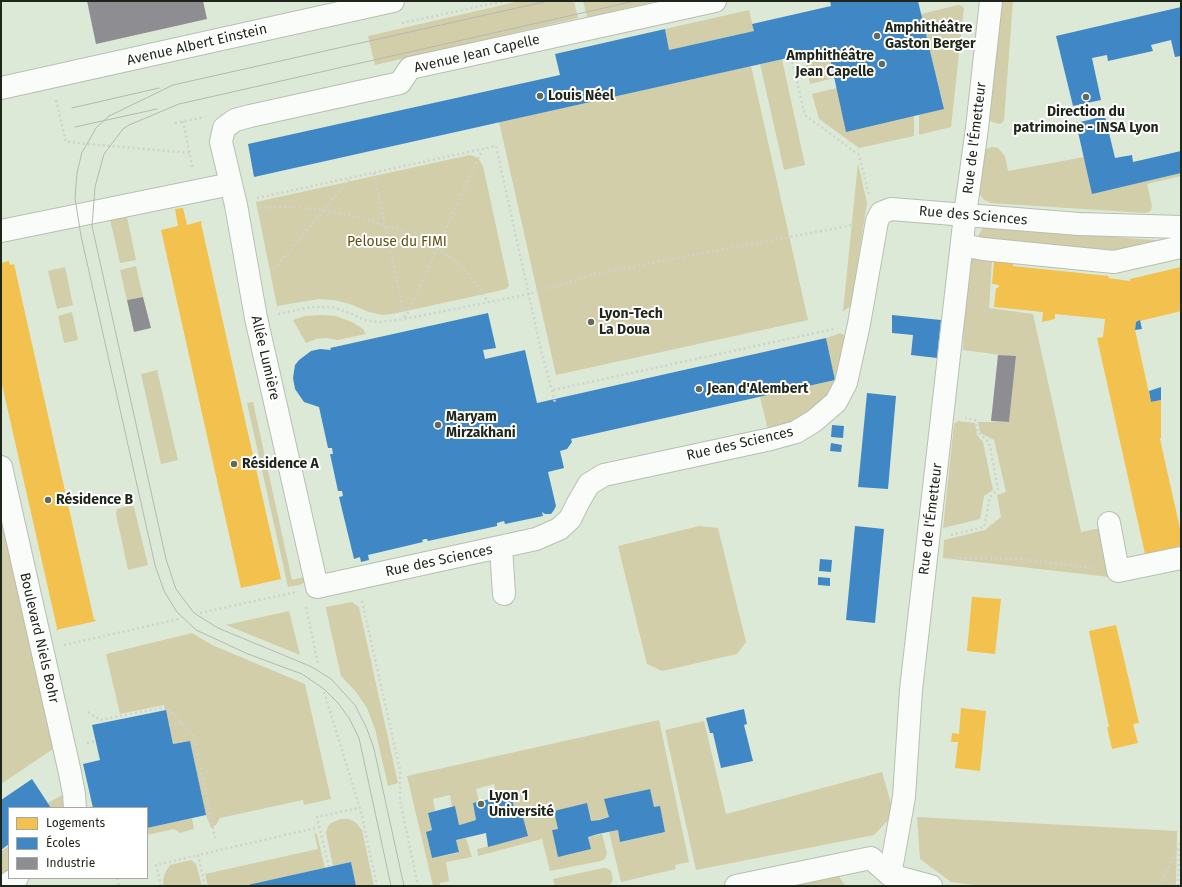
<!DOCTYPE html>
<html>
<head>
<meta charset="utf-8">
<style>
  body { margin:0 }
  #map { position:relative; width:1182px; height:887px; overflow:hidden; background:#dde9d7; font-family:"Fira Sans",sans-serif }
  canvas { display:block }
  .frame { position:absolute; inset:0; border:2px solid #1e2519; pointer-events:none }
  .legend { position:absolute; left:8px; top:807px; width:140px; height:72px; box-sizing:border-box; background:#fff; border:1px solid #a5a8a3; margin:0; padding:5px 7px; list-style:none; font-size:12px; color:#1e2519 }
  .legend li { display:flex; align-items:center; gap:8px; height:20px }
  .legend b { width:20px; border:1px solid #a5a8a3 }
</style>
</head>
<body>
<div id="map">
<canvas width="1182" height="887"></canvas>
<div class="frame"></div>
<ul class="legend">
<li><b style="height:11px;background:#f2c14e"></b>Logements</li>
<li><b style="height:11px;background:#3f88c5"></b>Écoles</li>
<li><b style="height:11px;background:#8d8d92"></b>Industrie</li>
</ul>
</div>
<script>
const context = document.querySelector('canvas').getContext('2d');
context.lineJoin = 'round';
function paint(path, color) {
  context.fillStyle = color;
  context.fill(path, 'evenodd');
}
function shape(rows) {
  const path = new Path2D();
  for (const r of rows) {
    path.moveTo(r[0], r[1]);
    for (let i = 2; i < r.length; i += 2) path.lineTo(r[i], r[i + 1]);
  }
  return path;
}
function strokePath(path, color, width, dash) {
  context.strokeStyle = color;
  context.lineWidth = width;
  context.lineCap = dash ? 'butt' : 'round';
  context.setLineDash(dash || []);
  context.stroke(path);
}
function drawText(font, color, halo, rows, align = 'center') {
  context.font = font + ' "Fira Sans",sans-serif';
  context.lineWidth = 4;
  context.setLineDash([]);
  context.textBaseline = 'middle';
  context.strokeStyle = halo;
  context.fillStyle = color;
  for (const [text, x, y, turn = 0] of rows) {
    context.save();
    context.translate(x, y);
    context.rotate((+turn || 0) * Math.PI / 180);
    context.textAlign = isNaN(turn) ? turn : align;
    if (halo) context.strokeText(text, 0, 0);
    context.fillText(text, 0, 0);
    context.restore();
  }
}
paint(shape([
  [520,1,574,1,578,18,375,65,368,36],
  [583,1,658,1,587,17],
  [998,1,1013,1,1004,120,1002,123,999,124,990,121,987,115],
  [958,5,962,6,964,8,951,127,919,135,919,115,944,108,921,14],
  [749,10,754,31,669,50,665,29],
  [828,49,834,78,810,84,803,54],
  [782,59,805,165,784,170,760,64],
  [751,66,808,320,556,375,499,122],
  [837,88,914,116,914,136,859,148,819,119,812,94],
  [992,147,998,148,1005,156,1008,171,1084,157,1092,193,1181,173,1181,176,1147,184,1152,206,1151,210,1149,212,1145,213,991,203,984,200,979,193,985,149],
  [470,155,478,158,483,166,509,286,506,289,480,295,392,314,382,315,369,312,350,304,334,300,319,299,277,306,256,202],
  [858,163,867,203,852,300,850,307,843,311],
  [126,212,136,260,120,263,109,215],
  [983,227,1180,242,1110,250,977,238],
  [965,257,992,261,989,308,1033,314,1081,532,1106,527,1118,578,943,558,944,540,985,530,1001,517,997,495,1006,492,994,440,980,433,978,422,1009,422,1016,357,963,350],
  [136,266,143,297,127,300,120,270],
  [65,267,73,305,57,309,48,271],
  [72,312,78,340,64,343,58,316],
  [321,315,336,316,354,323,363,329,366,334,338,340,326,338,316,339,306,343,293,320,305,316],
  [841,333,845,336,835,387,803,420,768,430,760,397,835,380,826,338],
  [157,370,178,460,161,464,141,374],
  [253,402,292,580,307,576,306,581,300,585,288,587,247,403],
  [958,421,975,423,977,435,983,442,993,490,984,496,980,519,943,528,954,424],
  [131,505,134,507,148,565,128,570,116,514,117,509],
  [1,514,53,749,1,784],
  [699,526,718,528,746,642,737,654,662,671,647,664,618,546],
  [352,602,359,607,398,783,388,786,375,729,367,708,356,692,341,676,326,609,326,607],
  [289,611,300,655,226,625],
  [192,633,212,645,305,684,331,799,304,805,303,800,220,818,216,825,211,828,206,815,190,741,173,744,164,705,120,714,106,654],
  [659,720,689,862,675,865,676,869,621,882,609,832,618,830,621,842,665,832,654,807,649,789,605,799,609,817,552,830,558,856,591,849,588,837,602,834,607,853,605,859,601,861,550,871,542,839,478,856,477,849,527,836,521,811,515,812,511,794,497,797,494,784,476,789,479,801,473,803,476,820,463,824,459,825,455,806,452,807,450,795,433,799,435,811,428,813,432,830,426,832,432,858,458,853,456,840,466,838,472,857,446,862,449,881,440,883,440,886,433,886,407,776],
  [704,721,726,814,882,772,894,814,874,835,696,870,665,730],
  [64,794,65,808,51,808,48,803],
  [917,817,1177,831,1176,886,982,886,951,882,920,859],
  [192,818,194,829,180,833,174,829,147,835,147,828],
  [341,819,349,819,355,822,362,830,374,886,356,886,351,862,333,866,326,833,328,826,331,823],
  [314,832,317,835,325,868,243,886,208,886,205,874,318,849],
  [9,846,9,869,1,875,1,851],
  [191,860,196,864,202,886,164,886,163,880,165,873,170,865],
  [603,868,607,868,611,871,613,880,609,886,555,886,553,879],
  [839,876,845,886,794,886]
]), '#d2cea9');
paint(shape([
  [183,208,187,225,202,221,201,223,229,349,281,579,241,588,161,230,178,226,175,209],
  [9,261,10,265,14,264,94,620,95,619,96,621,56,630,57,628,1,380,1,263],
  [994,261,1013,263,1013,266,1109,276,1108,278,1130,281,1130,279,1181,267,1181,311,1136,322,1135,330,1151,402,1161,400,1161,438,1160,439,1181,533,1181,546,1145,554,1097,338,1103,337,1105,319,1055,314,1055,319,1042,322,1043,312,994,307,996,288,998,288,999,285,992,284],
  [972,597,1001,599,995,654,967,651],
  [1116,625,1139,723,1133,724,1138,743,1112,749,1107,727,1109,727,1089,631],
  [961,708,986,711,980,771,955,768,958,742,951,742,952,733,959,734]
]), '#f2c14e');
paint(shape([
  [830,1,918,1,944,109,846,132,828,49,254,177,248,144,560,75,555,54,665,29,669,50,754,31,752,24,831,6],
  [1181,7,1181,56,1175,57,1171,40,1151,45,1153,51,1108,61,1107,55,1092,58,1101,100,1073,106,1056,36],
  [1105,116,1115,158,1132,155,1133,162,1181,151,1181,173,1092,194,1076,123],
  [488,313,496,348,483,350,485,359,525,350,537,403,826,338,835,380,571,439,572,442,567,449,560,451,564,468,548,472,556,506,554,510,551,514,545,514,542,512,543,516,505,524,504,521,497,523,497,526,428,541,427,539,425,539,422,540,423,542,368,555,369,560,361,562,360,557,354,559,339,497,343,496,342,491,338,491,330,454,333,454,332,448,328,448,319,407,304,402,295,389,293,378,295,365,299,360,311,351,320,349,331,350,330,348],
  [892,315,941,320,937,358,911,355,913,335,892,333],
  [1140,320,1142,329,1135,330,1136,322],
  [1161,387,1161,400,1151,402,1149,391],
  [867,393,896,396,888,489,858,487],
  [832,425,844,426,843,438,831,437],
  [831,443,842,445,841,452,830,451],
  [855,526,884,529,875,623,846,620],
  [820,559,832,560,831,572,819,571],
  [818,577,830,578,830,586,818,585],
  [744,709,747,724,744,725,753,761,721,768,713,733,710,733,706,718],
  [166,710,173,744,190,741,206,815,147,828,147,808,93,808,83,764,100,760,92,725],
  [32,779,51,808,9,808,9,844,1,850,1,800],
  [650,789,654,807,660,806,665,832,620,842,618,830,598,834,588,837,591,849,558,857,552,830,558,829,554,811,587,803,591,821,599,820,609,817,604,799],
  [511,794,515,812,521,810,528,836,488,847,486,833,456,840,459,852,432,858,426,832,432,830,428,813,455,806,459,825,463,824,476,820,473,803],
  [351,862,356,886,245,886,252,884]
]), '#3f88c5');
paint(shape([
  [87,1,203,1,207,19,96,44],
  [143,297,151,328,134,332,127,300],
  [998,355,1016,356,1009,422,991,421]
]), '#8d8d92');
const minor = shape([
  [715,1,410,68,400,83,250,116,235,120,224,128,221,142,236,205,256,318,317,587,536,539,559,529,570,519,579,501,589,484,604,475,771,439,796,432,814,421,836,402,846,383,859,324,877,221,881,213,891,209,1079,224,1181,227],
  [1,88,393,1],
  [1,231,231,184],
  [962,245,983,249,1114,262,1181,247],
  [1,467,70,773,74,794,75,808],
  [1109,523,1118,571,1181,558],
  [501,547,504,594],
  [890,875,904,797,911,690,965,215,977,128,991,1],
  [4,886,17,878],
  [736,886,871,858,890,875,931,886]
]);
strokePath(minor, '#b6bfb1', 24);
strokePath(shape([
  [402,23,504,1],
  [791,57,805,115,859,155,869,195],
  [56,100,66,142,190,153],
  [183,121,193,170],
  [175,123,205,117],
  [374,173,405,319,482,150],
  [257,198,496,146,541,350,555,402],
  [259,208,291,207,325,210,362,218,401,231,437,248,454,260,468,273,478,286,488,302],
  [271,273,351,178],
  [278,314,312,307,332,307,350,313,364,320,379,322,405,319,529,294,599,273,853,225],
  [553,390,834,329],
  [951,535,984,527,990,497,998,489,989,442,978,433,975,420,965,418],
  [950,558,1021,559,1094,568],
  [362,601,400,770,400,800,418,886],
  [306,607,318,664],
  [200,613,296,592],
  [64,645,179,619],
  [324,692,361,812,377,886],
  [88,712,100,720,167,707,194,736,215,838],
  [169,725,181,723],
  [87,743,96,741],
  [329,867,317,817,359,808],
  [117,878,119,886],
  [161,886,156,865,198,855],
  [205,886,198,855,320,827],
  [1160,886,1181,842],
  [1178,886,1179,849]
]), '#cfd2cd', 2.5, [2, 3]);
strokePath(minor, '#fafcf9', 22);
strokePath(shape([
  [72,108,159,88],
  [75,127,157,109],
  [391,886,359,738,349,718,338,703,324,689,302,674,248,654,196,630,177,612,164,591,155,565,81,236,75,198,77,173,82,152,87,144,96,128,109,116,173,85,548,1],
  [404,886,374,749,367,729,355,705,331,679,312,667,218,628,194,613,176,589,166,559,92,226,95,187,104,154,123,129,129,125,179,104,635,1]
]), '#b5b8b3', 1);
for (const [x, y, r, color] of [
  [877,36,4,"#616a5c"],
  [882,64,4,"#616a5c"],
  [540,96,4,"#616a5c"],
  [1086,97,4,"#616a5c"],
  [591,322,4,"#616a5c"],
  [699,389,4,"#616a5c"],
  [438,425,4,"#616a5c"],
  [234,464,4,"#616a5c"],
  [48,500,4,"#616a5c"],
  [481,804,4,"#616a5c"]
]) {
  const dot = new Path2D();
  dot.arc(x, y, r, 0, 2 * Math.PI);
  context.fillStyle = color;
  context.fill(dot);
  strokePath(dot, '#fff', 1.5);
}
drawText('bold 14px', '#1e2519', '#fff', [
  ["Amphithéâtre",885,28],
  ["Gaston Berger",885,44],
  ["Amphithéâtre",874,56,"right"],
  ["Jean Capelle",874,72,"right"],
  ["Louis Néel",548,96],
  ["Direction du",1086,112,"center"],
  ["patrimoine - INSA Lyon",1086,128,"center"],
  ["Lyon-Tech",599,314],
  ["La Doua",599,330],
  ["Jean d'Alembert",707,389],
  ["Maryam",446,417],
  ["Mirzakhani",446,433],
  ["Résidence A",242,464],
  ["Résidence B",56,500],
  ["Lyon 1",489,796],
  ["Université",489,812]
], 'left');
drawText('14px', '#1e2519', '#fff', [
  ["Avenue Albert Einstein",197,45,-13],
  ["Avenue Jean Capelle",477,54,-13],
  ["Rue de l'Émetteur",975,138,-83],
  ["Rue des Sciences",973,216,5],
  ["Allée Lumière",265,358,77],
  ["Rue des Sciences",740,444,-13],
  ["Rue de l'Émetteur",931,519,-83],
  ["Rue des Sciences",439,561,-12],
  ["Boulevard Niels Bohr",39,638,77]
]);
drawText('14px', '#645010', '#fff', [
  ["Pelouse du FIMI",397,242]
]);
</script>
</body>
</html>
